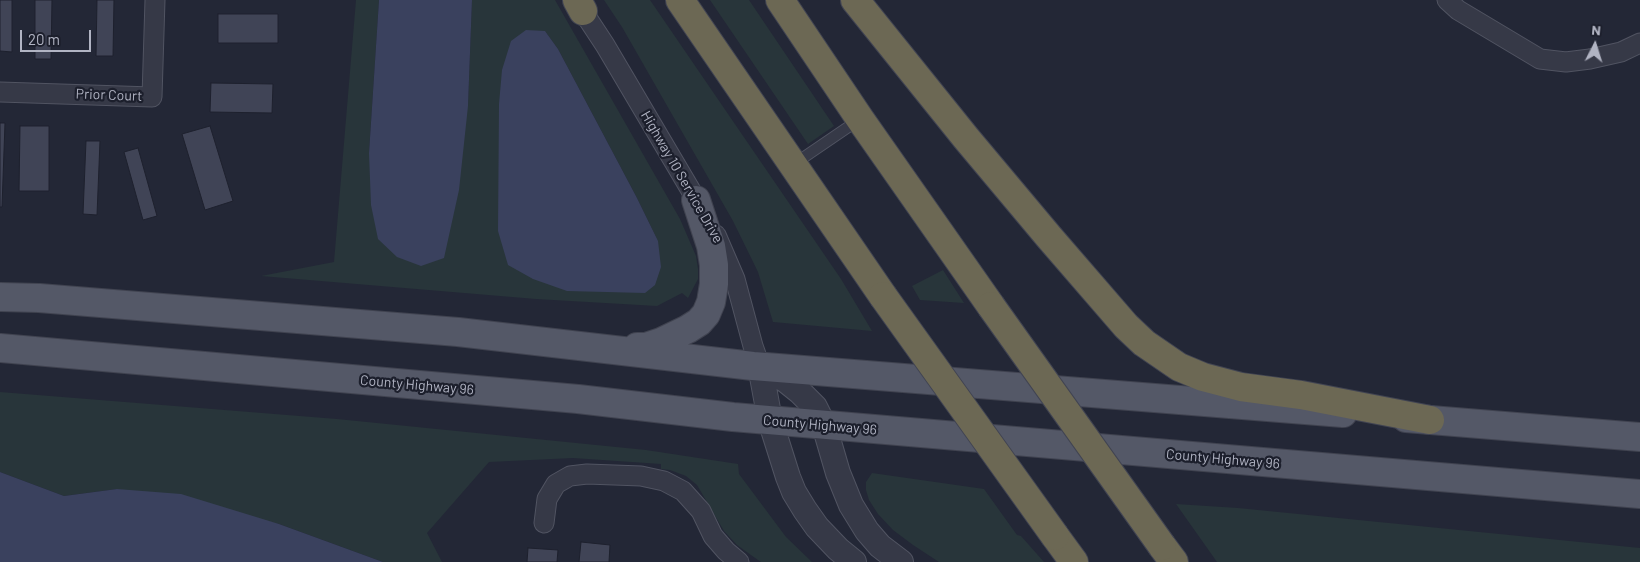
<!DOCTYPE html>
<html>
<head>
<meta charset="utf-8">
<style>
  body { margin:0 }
  #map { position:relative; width:1640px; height:562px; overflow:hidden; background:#232736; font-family:Barlow,sans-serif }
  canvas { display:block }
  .north { position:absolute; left:1570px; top:20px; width:50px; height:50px; -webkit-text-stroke:4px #1c1f2c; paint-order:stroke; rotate:5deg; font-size:14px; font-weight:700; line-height:20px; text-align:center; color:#b1b4c3 }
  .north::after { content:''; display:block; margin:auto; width:18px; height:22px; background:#b1b4c3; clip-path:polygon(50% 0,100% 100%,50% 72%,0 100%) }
  .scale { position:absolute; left:20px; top:30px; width:71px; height:22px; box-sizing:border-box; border:2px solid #b1b4c3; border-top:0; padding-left:6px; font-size:15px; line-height:18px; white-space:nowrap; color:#b1b4c3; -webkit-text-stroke:4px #1c1f2c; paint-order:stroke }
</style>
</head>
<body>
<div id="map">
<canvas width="1640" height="562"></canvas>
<div class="north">N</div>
<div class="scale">20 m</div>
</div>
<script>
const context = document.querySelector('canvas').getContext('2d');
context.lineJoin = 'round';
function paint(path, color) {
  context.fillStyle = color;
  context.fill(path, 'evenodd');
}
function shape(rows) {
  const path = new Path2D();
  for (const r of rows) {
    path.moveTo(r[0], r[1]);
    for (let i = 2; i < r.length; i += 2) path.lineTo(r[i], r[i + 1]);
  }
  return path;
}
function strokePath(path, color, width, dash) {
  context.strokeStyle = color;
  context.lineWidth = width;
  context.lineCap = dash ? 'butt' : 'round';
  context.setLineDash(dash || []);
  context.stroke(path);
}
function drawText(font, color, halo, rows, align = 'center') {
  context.font = font + ' Barlow,sans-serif';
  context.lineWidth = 4.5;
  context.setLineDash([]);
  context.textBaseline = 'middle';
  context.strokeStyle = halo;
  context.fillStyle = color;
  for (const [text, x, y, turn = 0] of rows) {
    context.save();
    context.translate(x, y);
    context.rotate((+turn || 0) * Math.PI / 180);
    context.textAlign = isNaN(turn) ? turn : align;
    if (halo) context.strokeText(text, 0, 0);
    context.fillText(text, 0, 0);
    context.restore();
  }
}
paint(shape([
  [356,0,379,0,369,153,468,106,472,0,555,0,680,219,696,256,698,269,698,279,688,298,682,293,657,306,536,299,261,276,334,262],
  [545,31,558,49,637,198,658,241],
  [604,0,650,0,841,279,872,331,773,322,758,272,733,221,622,27],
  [710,0,749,0,834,126,808,144],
  [943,270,964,303,920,300,912,286],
  [0,392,337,419,646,450,738,464,739,474,786,537,812,562,761,562,758,560,737,545,724,531,697,485,686,476,670,470,661,469,661,464,573,458,489,462,427,533,442,562,383,562,279,524,117,489,64,496,0,472],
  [872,473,984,489,1017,535,1021,536,1044,562,939,562,913,545,893,530,878,514,869,500,866,490,866,482],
  [1176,504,1238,508,1640,548,1640,562,1217,562]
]), '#28353a');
paint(shape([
  [379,0,472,0,468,106,459,190,444,258,421,266,397,257,378,239,371,205,369,153],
  [526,30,545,31,558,49,637,198,658,241,661,267,655,285,645,293,567,291,533,279,508,265,498,231,499,104,502,70,511,41],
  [0,472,64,496,117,489,181,494,279,524,383,562,0,562]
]), '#3a415e');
const building = shape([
  [0,0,12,0,12,52,0,51,0,0],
  [35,0,52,0,51,59,35,59,35,0],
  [97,0,114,0,113,56,96,56,97,0],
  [218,14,278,14,278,43,218,43,218,14],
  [211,83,273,84,272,113,210,112,211,83],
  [0,123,5,123,2,207,0,207,0,123],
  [20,126,49,126,49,191,19,191,20,126],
  [210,126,233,201,205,210,182,134,210,126],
  [86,141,100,141,97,215,83,214,86,141],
  [138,148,157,216,143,220,124,152,138,148],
  [581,542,610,545,609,562,579,562,581,542],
  [528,548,558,550,557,562,527,562,528,548]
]);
paint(building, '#404456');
strokePath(building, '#1e212e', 1);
const service = shape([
  [794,164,860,119]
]);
const minor = shape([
  [1447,0,1458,10,1540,59,1566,62,1590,59,1621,52,1640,43],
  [576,1,605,45,703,211],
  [0,92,152,97,155,0],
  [716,235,735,279,753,346,760,366],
  [544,523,547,499,556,484,570,476,587,474,641,476,664,481,683,491,701,511,713,536,726,551,739,562]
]);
const tertiary = shape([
  [760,366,785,380,800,392,815,407,824,425,838,473,851,505,867,531,880,546,901,562],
  [760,366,770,420,788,477,794,492,805,510,817,527,838,549,854,562]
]);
const primary = shape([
  [0,297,39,298,458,332,753,366,1343,413],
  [637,347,646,347,661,342,688,329,699,322,706,314,711,302,714,284,714,265,711,246,696,200],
  [0,348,578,399,733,417,1640,494],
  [1406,418,1640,437]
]);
const motorway = shape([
  [577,0,583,11],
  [680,0,883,296],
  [780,0,860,119,991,306],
  [855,0,966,138,1049,237,1126,326,1144,343,1179,367,1203,377,1241,387,1301,395,1430,420],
  [1055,536,1074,562],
  [1162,546,1174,562]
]);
strokePath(service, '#515462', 12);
strokePath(minor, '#515462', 21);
strokePath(tertiary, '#515462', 26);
strokePath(primary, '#404350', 30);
strokePath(motorway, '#414452', 30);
strokePath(service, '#363947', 10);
strokePath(minor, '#363947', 19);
strokePath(tertiary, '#363947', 24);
strokePath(primary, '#545867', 28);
strokePath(motorway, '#6c6854', 28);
const motorwayBridge = shape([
  [883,296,1055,536],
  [991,306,1162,546]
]);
strokePath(motorwayBridge, '#414452', 30, []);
strokePath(motorwayBridge, '#6c6854', 28);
drawText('14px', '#b1b4c3', '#1c1f2c', [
  ["Prior Court",109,95,2],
  ["Highway 10 Service Drive",682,177,60],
  ["County Highway 96",417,385,5],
  ["County Highway 96",820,425,5],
  ["County Highway 96",1223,459,5]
]);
</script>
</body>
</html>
